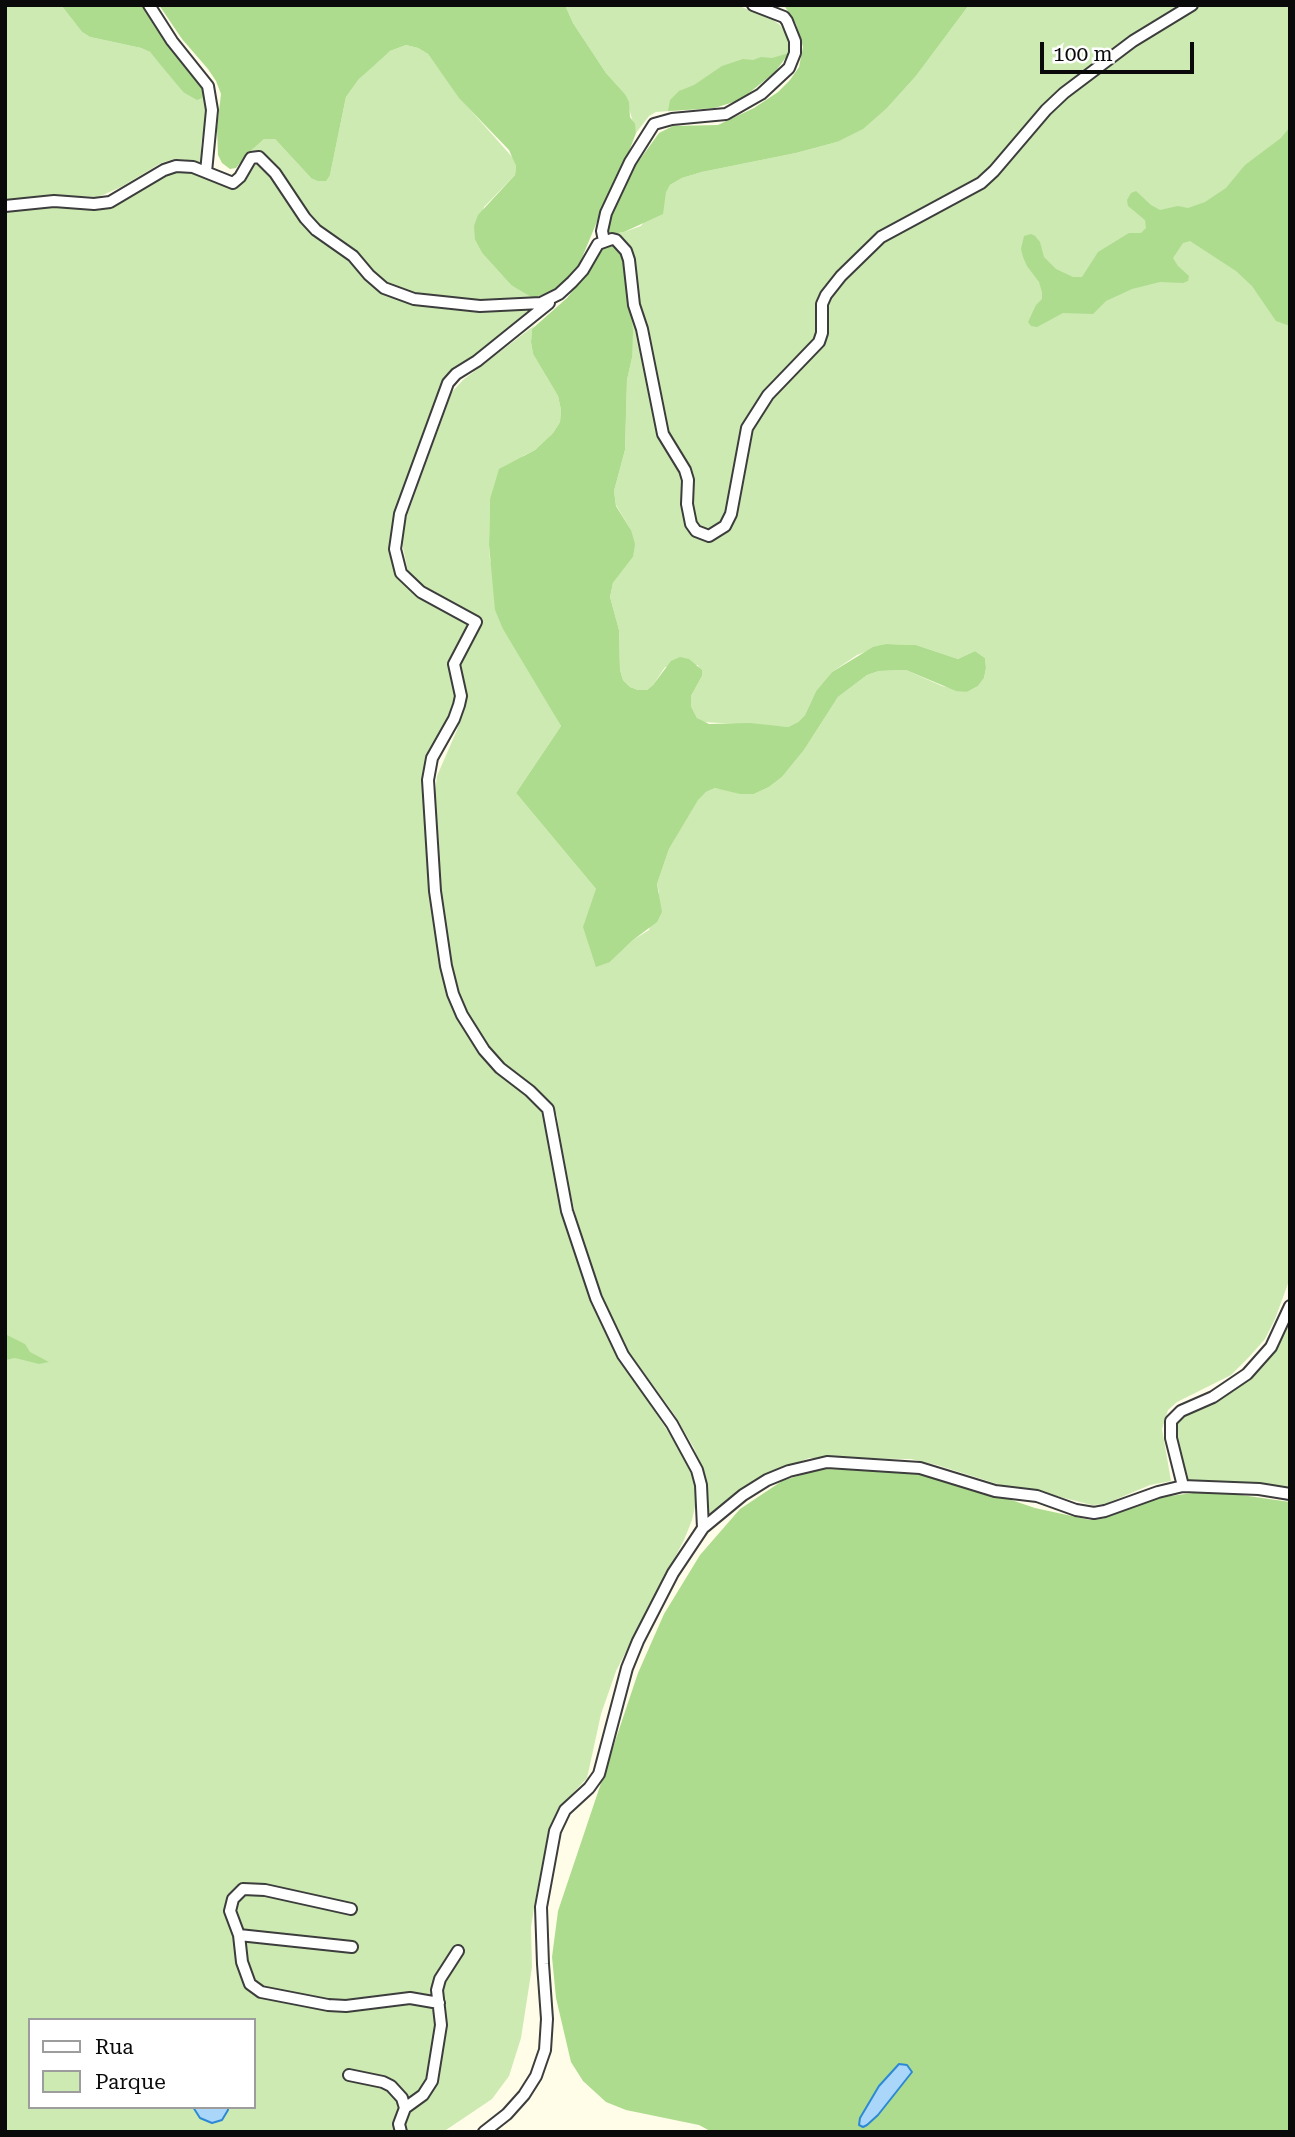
<!DOCTYPE html>
<html>
<head>
<meta charset="utf-8">
<style>
  body { margin:0 }
  #map { position:relative; width:1295px; height:2137px; overflow:hidden; background:#fffce8; font-family:"Roboto Serif",serif }
  canvas { display:block }
  .frame { position:absolute; inset:0; border:7px solid #0a0a0a; pointer-events:none }
  .legend { position:absolute; left:28px; top:2018px; width:228px; height:91px; box-sizing:border-box; background:#fff; border:2px solid #9d9d9d; margin:0; padding:9px 12px; list-style:none; font-size:21px; color:#0a0a0a }
  .legend li { display:flex; align-items:center; gap:14px; height:35px }
  .legend b { width:35px; border:2px solid #9d9d9d }
  .scale { position:absolute; left:1040px; top:42px; width:154px; height:32px; box-sizing:border-box; border:4px solid #0a0a0a; border-top:0; padding-left:9px; font-size:21px; line-height:24px; white-space:nowrap; color:#0a0a0a; -webkit-text-stroke:5px #fff; paint-order:stroke }
</style>
</head>
<body>
<div id="map">
<canvas width="1295" height="2137"></canvas>
<div class="frame"></div>
<ul class="legend">
<li><b style="height:9px;background:#fff"></b>Rua</li>
<li><b style="height:19px;background:#cceab1"></b>Parque</li>
</ul>
<div class="scale">100 m</div>
</div>
<script>
const context = document.querySelector('canvas').getContext('2d');
context.lineJoin = 'round';
function paint(path, color) {
  context.fillStyle = color;
  context.fill(path, 'evenodd');
}
function shape(rows) {
  const path = new Path2D();
  for (const r of rows) {
    path.moveTo(r[0], r[1]);
    for (let i = 2; i < r.length; i += 2) path.lineTo(r[i], r[i + 1]);
  }
  return path;
}
function strokePath(path, color, width, dash) {
  context.strokeStyle = color;
  context.lineWidth = width;
  context.lineCap = dash ? 'butt' : 'round';
  context.setLineDash(dash || []);
  context.stroke(path);
}
paint(shape([
  [5,5,61,5,82,32,90,37,141,48,150,52,160,63,183,92,205,93,207,112,201,144,201,164,187,160,174,159,161,163,121,187,98,197,53,195,5,202],
  [565,5,737,5,773,20,780,25,791,43,789,53,775,72,740,100,714,108,656,112,649,116,636,133,625,94,606,73,573,23],
  [969,5,1290,5,1290,1278,1275,1319,1265,1339,1249,1357,1231,1375,1177,1402,1168,1410,1162,1429,1171,1481,1150,1485,1105,1504,1092,1505,1025,1488,1007,1487,937,1465,911,1459,809,1458,767,1475,747,1486,708,1516,702,1470,694,1448,674,1414,621,1341,586,1257,563,1164,557,1115,546,1099,487,1051,459,999,441,905,434,801,437,776,457,730,466,702,459,666,461,659,481,622,418,582,408,571,402,543,405,521,452,392,463,380,535,325,532,329,531,342,533,354,558,396,561,410,560,422,553,433,535,450,523,456,490,499,489,545,490,560,527,666,561,726,516,793,596,889,610,962,633,940,649,930,659,892,657,884,669,849,698,799,706,792,715,788,754,794,769,787,782,777,804,750,838,697,867,675,879,671,906,670,942,686,967,692,978,686,984,678,986,668,985,658,975,651,958,659,916,645,886,644,857,655,832,672,816,691,805,715,798,722,788,727,703,722,697,718,691,706,691,696,702,676,698,665,665,667,653,685,647,690,638,690,630,687,623,680,620,670,619,630,610,597,613,583,633,557,631,530,616,505,614,491,625,450,627,380,632,358,606,235,624,232,641,226,670,185,682,178,702,172,796,153,837,142,888,107,916,76],
  [406,45,418,48,428,54,459,97,513,158,516,166,515,175,484,207,475,240,482,253,511,285,541,298,527,300,478,301,419,295,391,287,313,220,287,180,267,158,243,166,243,161,255,146,264,139,275,139,311,178,330,175,346,97,359,79,376,61,390,51],
  [254,163,263,166,367,281,380,290,408,301,435,307,484,311,536,309,448,376,439,391,400,502,394,564,470,623,451,660,456,705,426,762,444,970,476,1046,489,1064,524,1092,536,1103,543,1115,568,1229,589,1294,622,1362,686,1459,694,1483,696,1502,692,1520,684,1540,616,1671,601,1714,587,1778,561,1806,548,1833,534,1908,531,1927,532,1967,521,2038,509,2076,492,2099,443,2132,5,2132,5,212,54,207,110,209,165,176,175,173,190,172,238,186,245,180],
  [30,2020,254,2020,254,2107,30,2107],
  [1290,1320,1290,1488,1253,1483,1186,1481,1175,1436,1175,1424,1180,1417,1225,1396,1246,1382,1273,1352]
]), '#cceab1');
paint(shape([
  [61,5,146,5,165,40,205,88,202,98,197,100,183,92,150,52,141,48,90,37,82,32],
  [159,5,565,5,573,23,606,73,625,94,629,102,630,117,635,124,636,133,620,175,608,195,579,265,567,281,552,292,533,298,511,285,482,253,475,240,474,226,478,215,515,175,516,166,509,150,459,98,428,54,418,48,406,45,390,51,359,79,346,97,330,175,326,181,318,181,311,178,275,139,264,139,247,154,236,168,230,169,222,163,218,155,217,128,221,94,216,81,208,69,182,39],
  [784,5,969,5,916,76,888,107,863,129,837,142,796,153,702,172,682,178,670,185,666,192,663,214,624,232,606,235,607,221,633,169,659,133,673,126,718,125,754,108,778,92,790,80,799,67,803,47,796,24],
  [789,53,775,72,740,100,714,108,668,111,670,100,679,91,694,85,722,66,743,59,753,60,761,57,772,58],
  [1290,127,1290,326,1276,321,1252,286,1236,271,1190,241,1183,243,1173,258,1178,266,1189,276,1188,281,1183,283,1160,282,1132,289,1106,301,1093,314,1063,313,1037,327,1031,326,1028,322,1036,305,1042,299,1042,292,1039,282,1027,266,1023,257,1021,249,1024,236,1031,234,1035,236,1040,242,1044,257,1056,269,1073,277,1082,277,1098,252,1129,233,1141,233,1146,228,1145,220,1128,206,1127,200,1131,193,1136,191,1151,205,1160,210,1178,206,1188,208,1205,202,1226,188,1245,165,1281,138],
  [608,244,613,245,621,253,625,261,633,331,632,358,627,380,625,450,614,491,616,506,631,530,635,544,633,557,613,583,610,597,619,630,620,670,623,680,630,687,638,690,647,690,653,685,671,661,680,657,689,659,702,670,702,676,691,696,691,706,697,718,709,724,750,723,788,727,798,722,805,715,816,691,832,672,873,647,886,644,916,645,958,659,975,651,985,658,986,668,984,678,978,686,967,692,956,691,906,670,879,671,867,675,838,697,804,750,782,777,769,787,754,794,740,794,715,788,706,792,698,800,669,849,657,884,662,912,657,922,633,940,610,962,596,967,583,927,596,889,516,793,561,726,503,629,495,610,489,545,490,499,499,469,535,450,553,433,560,422,561,410,558,396,533,354,531,342,532,329,567,298,590,269,599,251],
  [5,1334,25,1344,30,1352,49,1362,39,1364,15,1358,5,1360],
  [819,1469,866,1470,924,1475,976,1488,1035,1508,1090,1520,1102,1519,1144,1502,1170,1496,1193,1493,1227,1493,1290,1502,1290,2132,712,2132,699,2125,626,2110,606,2102,583,2081,571,2062,556,1998,552,1957,558,1911,638,1673,664,1614,700,1555,740,1509,782,1481]
]), '#aedc8f');
const water = shape([
  [899,2064,907,2065,912,2072,878,2115,867,2125,863,2127,859,2125,860,2118,879,2086,899,2064],
  [193,2107,228,2107,228,2110,222,2120,212,2123,200,2118,193,2107]
]);
paint(water, '#aad7f9');
strokePath(water, '#2d89d4', 2);
const minor = shape([
  [149,5,172,41,208,86,212,110,206,172],
  [5,206,54,201,94,204,110,202,164,170,176,166,193,167,233,183,240,177,251,158,259,157,275,173,305,218,316,230,353,256,369,275,384,288,414,299,480,306,541,303,559,294,572,282,583,270,598,244,612,239,616,240,626,251,629,260,634,305,642,329,663,434,685,470,688,480,687,504,691,524,696,531,709,536,725,526,731,514,747,428,768,395,819,342,822,333,822,304,826,295,841,276,881,237,981,183,994,171,1046,110,1064,93,1133,41,1192,5],
  [604,241,602,231,606,213,630,162,654,124,672,119,726,114,761,94,789,68,795,53,795,41,787,21,784,17,753,5],
  [549,303,477,361,456,374,448,383,400,514,395,549,401,573,421,592,476,622,454,664,461,696,459,705,454,719,432,758,428,780,435,891,446,966,453,994,462,1015,484,1050,500,1068,530,1091,548,1109,567,1211,596,1298,623,1355,672,1424,697,1470,701,1485,703,1528],
  [1183,1486,1171,1438,1171,1421,1181,1411,1213,1397,1247,1374,1271,1347,1290,1306],
  [351,1909,265,1890,243,1889,233,1899,230,1911,239,1935,242,1962,250,1984,261,1992,328,2005,346,2006,410,1998,439,2003],
  [239,1935,352,1947],
  [349,2075,383,2082,391,2086,402,2098,405,2108],
  [401,2132,399,2124,405,2108,423,2095,432,2081,441,2025,437,1990,440,1979,458,1951],
  [484,2132,507,2114,524,2095,536,2076,545,2050,547,2019,543,1964,541,1907,555,1831,565,1810,589,1788,599,1774,627,1668,638,1641,673,1573,703,1528,743,1495,767,1480,789,1471,827,1462,920,1468,995,1491,1037,1496,1076,1510,1094,1513,1105,1511,1158,1492,1183,1486,1259,1489,1290,1494]
]);
strokePath(minor, '#3d3d3d', 14);
strokePath(minor, '#fff', 10);
</script>
</body>
</html>
